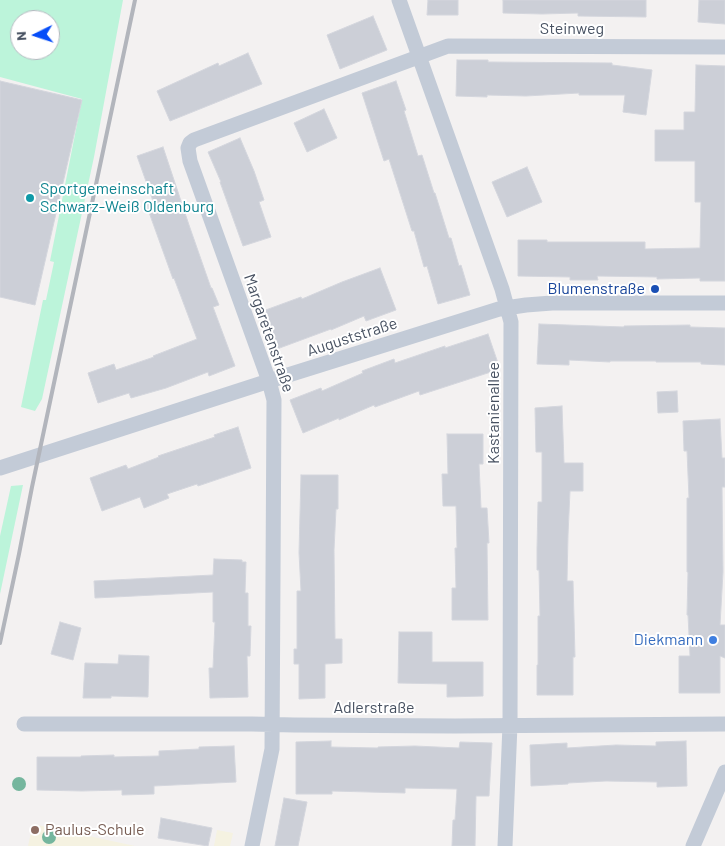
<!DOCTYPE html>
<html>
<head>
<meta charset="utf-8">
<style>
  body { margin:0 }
  #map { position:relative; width:725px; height:846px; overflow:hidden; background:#f3f1f1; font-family:Barlow,sans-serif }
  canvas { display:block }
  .north { position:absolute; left:10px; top:10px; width:50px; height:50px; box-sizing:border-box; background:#fff; border:1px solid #b5b9c0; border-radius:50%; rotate:266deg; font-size:14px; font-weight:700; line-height:20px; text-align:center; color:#475161 }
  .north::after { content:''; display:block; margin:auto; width:18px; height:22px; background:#064df8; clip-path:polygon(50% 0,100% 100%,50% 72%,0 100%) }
</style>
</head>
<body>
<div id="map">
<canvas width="725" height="846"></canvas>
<div class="north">N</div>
</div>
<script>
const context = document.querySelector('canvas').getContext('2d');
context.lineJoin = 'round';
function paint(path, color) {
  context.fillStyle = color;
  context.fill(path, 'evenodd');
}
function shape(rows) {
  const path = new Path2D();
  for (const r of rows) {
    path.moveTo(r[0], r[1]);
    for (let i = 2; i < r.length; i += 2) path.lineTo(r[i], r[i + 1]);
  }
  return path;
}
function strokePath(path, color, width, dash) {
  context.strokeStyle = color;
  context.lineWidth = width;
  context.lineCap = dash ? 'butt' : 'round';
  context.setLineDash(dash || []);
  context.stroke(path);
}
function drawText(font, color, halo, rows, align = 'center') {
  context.font = font + ' Barlow,sans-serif';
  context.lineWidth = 4;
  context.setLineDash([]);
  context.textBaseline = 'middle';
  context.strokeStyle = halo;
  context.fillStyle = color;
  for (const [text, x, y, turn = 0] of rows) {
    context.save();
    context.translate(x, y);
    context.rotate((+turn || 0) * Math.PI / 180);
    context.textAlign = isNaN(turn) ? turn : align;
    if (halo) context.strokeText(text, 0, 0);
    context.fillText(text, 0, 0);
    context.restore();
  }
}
paint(shape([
  [0,0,123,0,94,157,42,399,35,411,21,407,43,300,46,300,54,262,50,261,82,99,0,77],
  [20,20,50,20,50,50,20,50],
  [23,485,0,594,0,536,11,486]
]), '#bcf4da');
paint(shape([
  [33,824,135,846,28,846],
  [217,830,233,833,230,846,214,846]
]), '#f5f2e1');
const building = shape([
  [428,0,458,0,458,15,427,15,428,0],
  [503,0,646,0,646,17,578,16,578,13,542,14,503,13,503,0],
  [699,0,725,0,725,24,698,22,699,0],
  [373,16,387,50,340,69,327,35,373,16],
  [248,53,262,84,170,121,157,91,218,63,219,66,248,53],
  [457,60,488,60,488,62,612,63,612,65,652,70,646,115,623,112,625,95,579,95,579,93,526,96,487,95,487,97,456,96,457,60],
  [696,65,725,66,725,281,700,281,700,278,657,279,657,277,597,276,598,280,570,280,570,277,518,276,518,240,547,240,547,242,645,242,645,249,700,248,701,202,695,202,695,161,655,161,655,130,684,130,684,112,695,112,696,65],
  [0,81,82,100,35,305,0,297,0,81],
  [396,81,406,110,404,111,418,156,422,155,434,193,435,193,449,238,451,238,459,266,461,265,470,295,438,304,427,266,424,267,414,231,412,231,389,159,384,161,362,93,396,81],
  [324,109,337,138,307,152,294,123,324,109],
  [240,138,254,171,264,200,259,202,271,237,243,246,220,182,221,182,208,152,240,138],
  [163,147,189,225,211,288,212,288,219,305,213,307,235,366,209,376,208,372,166,388,131,398,129,393,98,403,88,373,114,364,116,370,154,357,153,356,197,339,174,278,173,279,146,204,153,201,137,156,163,147],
  [527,167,542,202,507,217,492,182,527,167],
  [380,268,396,310,366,321,364,316,331,330,331,329,277,349,263,311,301,297,302,299,342,282,380,268],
  [539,324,624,327,624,326,690,325,690,327,725,328,725,365,701,364,701,362,656,362,656,361,610,361,610,362,569,360,569,365,537,364,539,324],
  [488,334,500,369,420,395,419,391,375,407,374,405,339,420,339,418,303,433,290,400,321,388,322,391,363,373,362,371,394,359,395,363,445,346,445,348,488,334],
  [677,391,678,412,658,413,657,392,677,391],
  [562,406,564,463,583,463,583,491,570,491,568,535,567,581,573,581,574,618,575,657,573,657,573,695,537,695,537,665,538,665,538,616,540,616,539,570,537,570,537,549,538,502,542,502,542,452,536,452,535,408,562,406],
  [720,419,722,458,725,458,725,487,722,487,723,572,720,625,725,625,725,658,720,656,720,693,679,693,679,656,690,656,688,615,687,615,688,572,687,572,687,498,689,498,687,451,684,451,683,421,720,419],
  [238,427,251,468,198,486,197,484,167,494,169,498,144,508,140,497,102,511,90,478,126,465,128,469,159,457,158,456,215,437,214,435,238,427],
  [447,434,483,434,483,464,479,464,481,508,487,508,489,543,487,543,488,620,452,620,452,588,456,588,455,548,457,548,456,506,443,506,442,474,448,474,447,434],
  [301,475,338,475,338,509,336,509,334,550,335,639,342,639,342,663,325,664,325,698,299,699,299,664,294,664,294,649,297,649,297,591,301,591,299,553,301,475],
  [214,559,242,560,242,562,246,562,245,593,248,593,248,626,251,626,250,656,247,656,248,697,210,698,209,668,213,668,215,622,213,622,213,592,95,598,94,581,213,575,214,559],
  [60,622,81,628,73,660,51,654,60,622],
  [399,632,432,632,432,662,483,662,483,696,447,697,447,684,398,683,399,632],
  [119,655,149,656,148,697,111,696,111,698,83,698,85,663,118,664,119,655],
  [331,741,331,747,378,748,378,747,415,746,459,748,460,742,492,743,489,796,476,796,475,846,452,846,453,820,455,820,457,789,405,788,405,793,332,791,332,794,296,794,296,742,331,741],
  [686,741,687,786,657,787,657,782,606,781,568,783,568,784,531,786,530,745,567,743,567,748,616,745,656,746,656,742,686,741],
  [234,746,236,782,154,786,154,794,122,795,122,790,82,791,37,790,37,757,81,757,81,756,114,755,114,757,159,756,159,751,199,749,199,747,234,746],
  [284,798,307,802,298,846,275,846,284,798],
  [161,818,212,828,208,846,158,838,161,818]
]);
paint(building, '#cccfd7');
strokePath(building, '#d4d6dd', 1);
strokePath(shape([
  [399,0,502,289,511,322,510,725,505,846],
  [0,468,269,381,499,309,526,305,552,303,725,303],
  [24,724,252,724,294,725,455,726,725,724],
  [252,846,272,749,274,400,269,381,190,161,188,148,190,143,194,140,448,46,725,47],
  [693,846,725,772]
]), '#c3cbd7', 15);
strokePath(shape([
  [0,643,19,554,32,487,135,0]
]), '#b2b5bc', 4);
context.fillStyle = '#75b69e';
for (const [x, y] of [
  [19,784],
  [49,837]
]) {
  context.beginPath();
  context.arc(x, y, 7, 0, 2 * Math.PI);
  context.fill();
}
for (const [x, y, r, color] of [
  [30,198,5,"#0f9aa8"],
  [655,289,5,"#1a4fb4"],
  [713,640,5,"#3f7fe0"],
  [35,830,5,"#8d6e63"]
]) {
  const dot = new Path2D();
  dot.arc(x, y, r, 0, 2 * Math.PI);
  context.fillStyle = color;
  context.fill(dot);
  strokePath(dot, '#fff', 2);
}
drawText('16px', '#475161', '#fff', [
  ["Steinweg",572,29],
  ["Margaretenstraße",269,333,71],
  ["Auguststraße",352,337,-18],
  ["Kastanienallee",494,413,-90],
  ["Adlerstraße",374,708]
]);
drawText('16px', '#0d838f', '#fff', [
  ["Sportgemeinschaft",40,189],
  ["Schwarz-Weiß Oldenburg",40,207]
], 'left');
drawText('16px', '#164399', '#fff', [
  ["Blumenstraße",645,289]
], 'right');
drawText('16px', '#366cbe', '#fff', [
  ["Diekmann",703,640]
], 'right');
drawText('16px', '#785e54', '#fff', [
  ["Paulus-Schule",45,830]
], 'left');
</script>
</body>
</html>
